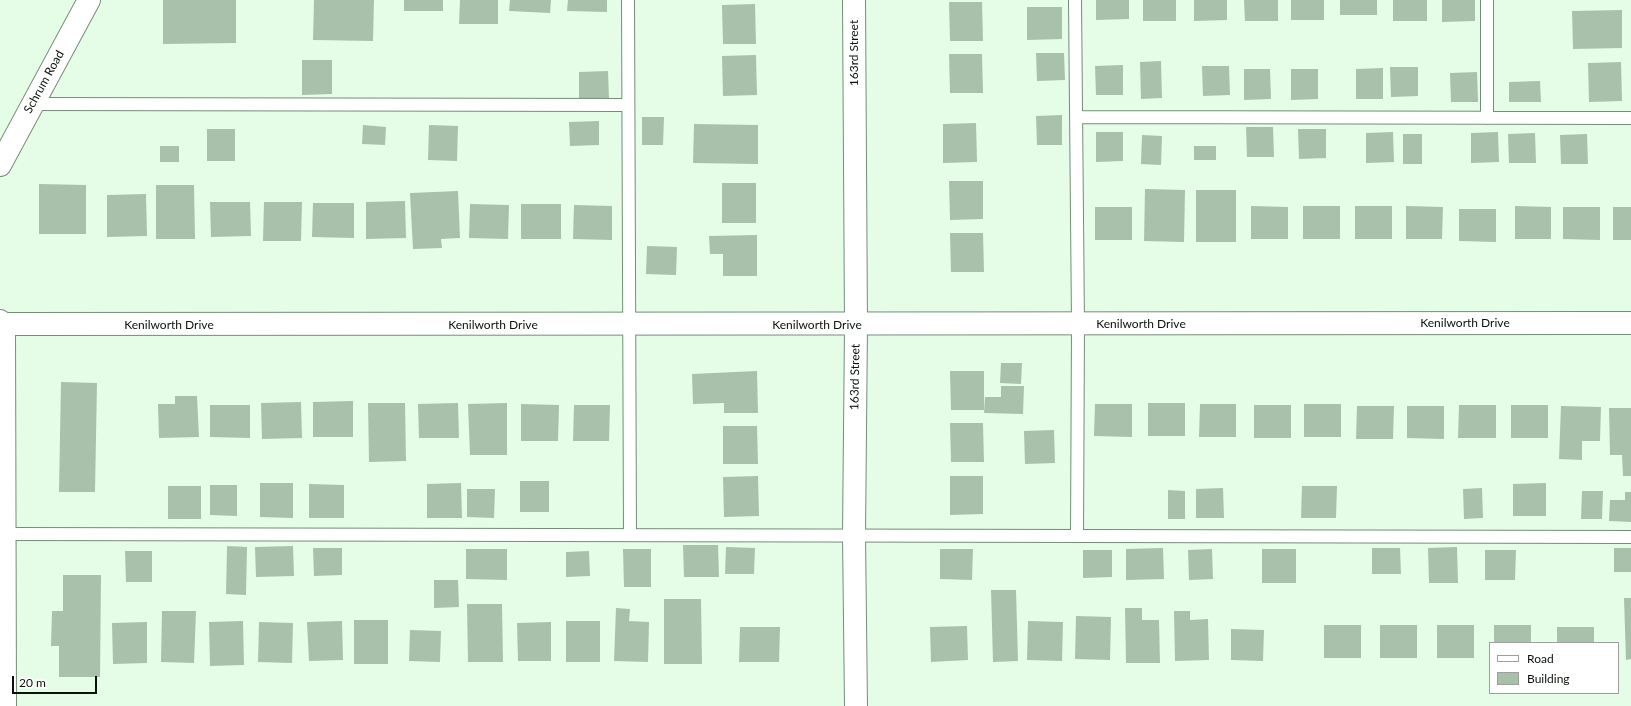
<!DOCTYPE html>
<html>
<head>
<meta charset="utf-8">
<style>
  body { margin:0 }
  #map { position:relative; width:1631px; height:706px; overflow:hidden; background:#e5fde7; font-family:Lato,sans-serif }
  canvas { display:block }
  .legend { position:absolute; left:1489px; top:642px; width:130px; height:52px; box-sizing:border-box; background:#fff; border:1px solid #9da09d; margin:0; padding:5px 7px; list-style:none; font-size:12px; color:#0a120b }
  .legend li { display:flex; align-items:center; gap:8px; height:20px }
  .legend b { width:20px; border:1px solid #9da09d }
  .scale { position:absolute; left:12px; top:676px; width:85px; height:18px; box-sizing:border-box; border:2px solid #0a120b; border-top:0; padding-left:5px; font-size:12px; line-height:14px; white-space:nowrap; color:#0a120b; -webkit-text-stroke:3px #fff; paint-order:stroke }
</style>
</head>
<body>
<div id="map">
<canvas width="1631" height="706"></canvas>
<ul class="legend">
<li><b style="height:5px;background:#fff"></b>Road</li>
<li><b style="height:11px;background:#a9c0ab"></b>Building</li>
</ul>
<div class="scale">20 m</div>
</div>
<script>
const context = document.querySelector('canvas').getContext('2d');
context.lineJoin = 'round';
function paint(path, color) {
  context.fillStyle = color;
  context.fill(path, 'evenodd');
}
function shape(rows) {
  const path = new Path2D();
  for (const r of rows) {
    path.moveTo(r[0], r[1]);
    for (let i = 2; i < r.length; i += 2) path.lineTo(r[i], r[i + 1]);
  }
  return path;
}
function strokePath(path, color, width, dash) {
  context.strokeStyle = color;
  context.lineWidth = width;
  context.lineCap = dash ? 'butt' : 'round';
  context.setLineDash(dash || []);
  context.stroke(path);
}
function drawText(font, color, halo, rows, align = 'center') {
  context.font = font + ' Lato,sans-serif';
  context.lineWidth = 3;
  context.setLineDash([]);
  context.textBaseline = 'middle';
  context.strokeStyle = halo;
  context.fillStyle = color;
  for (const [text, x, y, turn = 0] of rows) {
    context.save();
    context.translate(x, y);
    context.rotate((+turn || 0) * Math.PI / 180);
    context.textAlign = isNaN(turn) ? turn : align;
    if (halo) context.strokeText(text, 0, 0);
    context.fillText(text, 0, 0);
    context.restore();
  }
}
paint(shape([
  [163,0,236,0,236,43,163,44],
  [314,0,374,0,373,41,313,40],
  [404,0,443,0,443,11,404,11],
  [460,0,498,0,498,24,459,24],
  [510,0,551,0,550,13,509,11],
  [568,0,607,0,607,12,567,11],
  [1096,0,1129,0,1129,19,1096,20],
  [1143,0,1176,0,1176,21,1143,21],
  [1194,0,1227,0,1227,20,1194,21],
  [1244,0,1278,0,1278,21,1245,21],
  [1291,0,1324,0,1324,20,1291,20],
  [1340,0,1377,0,1377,15,1340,15],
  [1393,0,1427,0,1427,21,1393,21],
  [1442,0,1475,0,1475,21,1442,22],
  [949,2,982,2,983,41,950,41],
  [755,4,756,44,723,44,722,5],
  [1027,7,1062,7,1062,39,1027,40],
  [1622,10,1622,48,1573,49,1572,11],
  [1036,53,1064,53,1065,80,1037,81],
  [949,54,982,54,983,93,950,93],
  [756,55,757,95,723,96,722,56],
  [302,60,332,60,332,94,302,95],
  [1161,61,1162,98,1141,99,1140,62],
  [1621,62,1622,101,1589,102,1588,63],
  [1123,65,1123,95,1096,95,1095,66],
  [1202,66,1229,66,1230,95,1203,96],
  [1390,67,1418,67,1418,96,1391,97],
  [1383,68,1383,99,1356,99,1356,69],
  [1244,69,1270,69,1271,99,1244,100],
  [1291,69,1318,69,1318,99,1291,100],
  [608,71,609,98,579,99,579,72],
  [1477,72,1478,102,1451,102,1450,73],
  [1540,81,1541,102,1509,102,1509,82],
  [1062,115,1062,145,1037,145,1036,116],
  [642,117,664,117,663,145,642,145],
  [599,121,599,145,570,146,569,122],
  [976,123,977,162,943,163,943,124],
  [694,124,758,125,758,164,693,163],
  [363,125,386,127,385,145,362,144],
  [429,125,458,126,457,161,428,160],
  [1246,127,1273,127,1274,157,1247,157],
  [207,129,235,129,235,161,207,161],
  [1298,129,1326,129,1326,158,1299,159],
  [1096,132,1123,132,1123,161,1096,162],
  [1393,132,1394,162,1366,163,1366,133],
  [1498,132,1499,162,1471,163,1471,133],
  [1535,133,1536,163,1509,163,1508,134],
  [1403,134,1422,134,1422,164,1403,164],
  [1587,134,1588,164,1561,164,1560,135],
  [1142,135,1162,136,1161,165,1141,164],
  [160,146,179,146,179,162,160,162],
  [1194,146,1216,146,1216,160,1194,160],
  [949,181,983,181,983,219,950,220],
  [722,183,756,183,756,223,722,223],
  [39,184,86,185,86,234,39,234],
  [156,185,194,185,195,239,156,239],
  [1145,189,1185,190,1184,242,1144,241],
  [1196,190,1236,190,1236,242,1196,242],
  [458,191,460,238,441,239,442,248,413,249,410,193],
  [146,194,147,236,107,237,107,195],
  [405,201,406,238,366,239,366,202],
  [210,202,250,202,251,236,211,237],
  [264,202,302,202,301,241,263,241],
  [313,203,354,203,354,238,312,237],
  [470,204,509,205,508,239,469,238],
  [521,204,561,204,561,239,521,239],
  [574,205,612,206,612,240,573,239],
  [1251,206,1288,207,1288,239,1251,239],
  [1303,206,1340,206,1340,239,1303,239],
  [1355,206,1392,206,1392,239,1355,239],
  [1406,206,1443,207,1442,239,1406,239],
  [1515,206,1551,207,1551,239,1515,239],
  [1095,207,1132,207,1132,240,1095,240],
  [1563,207,1600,207,1600,240,1563,239],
  [1613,207,1631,207,1631,240,1613,240],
  [1459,209,1496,209,1496,242,1459,241],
  [950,233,983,233,984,272,951,272],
  [757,235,757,276,723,276,723,254,710,254,709,236],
  [647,246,677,247,676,275,646,274],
  [1001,363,1022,363,1021,384,1000,383],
  [757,371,758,413,724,413,724,403,693,404,692,374],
  [950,371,984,371,984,410,951,410],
  [61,382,97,383,95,492,59,492],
  [1001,386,1024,386,1023,414,984,413,985,397,1001,397],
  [175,396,197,396,199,437,159,438,158,404,175,404],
  [353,401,353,437,313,437,313,402],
  [301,402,302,438,262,439,261,403],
  [368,403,405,403,406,461,369,462],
  [458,403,459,438,419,438,418,404],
  [507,403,507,455,470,455,468,404],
  [1148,403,1185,403,1185,436,1148,436],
  [521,404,559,405,558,441,521,441],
  [1095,404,1132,404,1132,437,1094,436],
  [1200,404,1236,404,1236,437,1199,437],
  [1304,404,1341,404,1341,437,1304,437],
  [210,405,250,405,250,438,210,437],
  [574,405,610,405,609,441,573,441],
  [1254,405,1291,405,1291,438,1254,438],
  [1459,405,1496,405,1496,438,1458,438],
  [1511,405,1548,405,1548,438,1511,438],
  [1357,406,1394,406,1393,439,1356,439],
  [1407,406,1444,406,1444,439,1407,438],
  [1561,406,1601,407,1600,441,1582,441,1582,460,1559,459],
  [1609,408,1631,408,1631,476,1623,476,1622,455,1610,455],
  [950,423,983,423,984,462,951,462],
  [723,426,757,426,758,464,723,464],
  [1054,430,1055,463,1025,464,1024,431],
  [758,476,759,516,724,517,723,477],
  [950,476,983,476,983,514,950,515],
  [520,481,549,481,549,512,520,512],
  [260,483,293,483,293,518,260,517],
  [461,483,462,518,427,518,427,484],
  [1546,483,1546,516,1513,516,1513,484],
  [309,484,344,485,344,518,309,518],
  [210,485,237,485,237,516,210,515],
  [168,486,201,486,201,519,168,519],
  [1302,486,1337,486,1336,518,1301,518],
  [1223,488,1224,518,1196,518,1196,489],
  [1482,488,1483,518,1464,519,1463,489],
  [467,489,495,489,494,518,467,517],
  [1168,490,1185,491,1185,519,1168,519],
  [1582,491,1603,491,1602,519,1581,519],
  [1625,492,1631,492,1631,522,1609,521,1610,500,1625,500],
  [683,545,718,545,719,577,684,577],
  [227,546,247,547,246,595,226,594],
  [293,546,294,576,256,577,255,547],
  [726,547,755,548,754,574,725,574],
  [1457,547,1458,583,1429,583,1428,548],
  [313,548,342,548,342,575,314,576],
  [1163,548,1164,579,1126,580,1126,549],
  [1372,548,1400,548,1401,574,1372,574],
  [1614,548,1631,548,1631,572,1614,572],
  [466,549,507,549,507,580,466,579],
  [623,549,651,549,651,587,624,587],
  [940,549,973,549,972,580,940,579],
  [1212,549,1213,579,1189,580,1188,550],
  [1262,549,1296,549,1296,583,1262,583],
  [1083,550,1112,550,1112,577,1083,578],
  [1485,550,1516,550,1515,580,1485,580],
  [125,551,152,551,152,582,126,582],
  [589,551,590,576,566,577,566,552],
  [63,575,101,575,100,677,59,677,59,646,51,646,52,611,63,611],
  [434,580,458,580,459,607,434,608],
  [991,590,1016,590,1018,661,993,662],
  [1624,598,1631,598,1631,659,1626,660],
  [664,599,701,599,702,664,664,664],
  [467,604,502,604,503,662,468,662],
  [616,608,630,609,629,621,649,622,648,662,614,661],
  [1125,608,1142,608,1142,620,1159,620,1160,663,1126,663],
  [162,611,196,611,194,663,161,662],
  [1174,611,1190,611,1190,620,1208,619,1209,660,1175,661],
  [1076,616,1111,617,1110,660,1075,659],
  [354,620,388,620,388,664,354,664],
  [243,621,244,665,210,666,209,622],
  [342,621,343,660,309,661,307,622],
  [566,621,600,621,600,662,566,662],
  [1028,621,1063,622,1062,661,1027,660],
  [147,622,147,663,113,664,112,623],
  [259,622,293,623,292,663,258,662],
  [551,622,551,661,518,661,517,623],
  [1324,625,1361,625,1361,658,1324,658],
  [1380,625,1417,625,1417,658,1380,658],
  [1437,625,1474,625,1474,658,1437,658],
  [1494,625,1531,625,1531,643,1494,643],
  [967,626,968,660,931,662,930,627],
  [740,627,780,627,779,662,739,662],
  [1557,627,1594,627,1594,643,1557,643],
  [1231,629,1264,630,1263,661,1231,660],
  [410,630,441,631,440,662,409,661]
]), '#a9c0ab');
const service = shape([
  [628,0,630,535],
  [1075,0,1078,324,1077,536],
  [1487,0,1487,118],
  [31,104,628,105],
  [1076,117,1631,118],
  [5,534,1631,537]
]);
const minor = shape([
  [854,0,856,325,854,535,856,706],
  [0,165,89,0],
  [0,321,4,324,5,706],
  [4,324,1631,323]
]);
strokePath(service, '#768c78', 14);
strokePath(minor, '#768c78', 24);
strokePath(service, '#fff', 12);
strokePath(minor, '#fff', 22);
drawText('12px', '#0a120b', '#fff', [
  ["163rd Street",854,53,-90],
  ["Schrum Road",44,82,-61],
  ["Kenilworth Drive",1465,323],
  ["Kenilworth Drive",1141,324],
  ["Kenilworth Drive",169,325],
  ["Kenilworth Drive",493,325],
  ["Kenilworth Drive",817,325],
  ["163rd Street",855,377,-89]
]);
</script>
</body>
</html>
